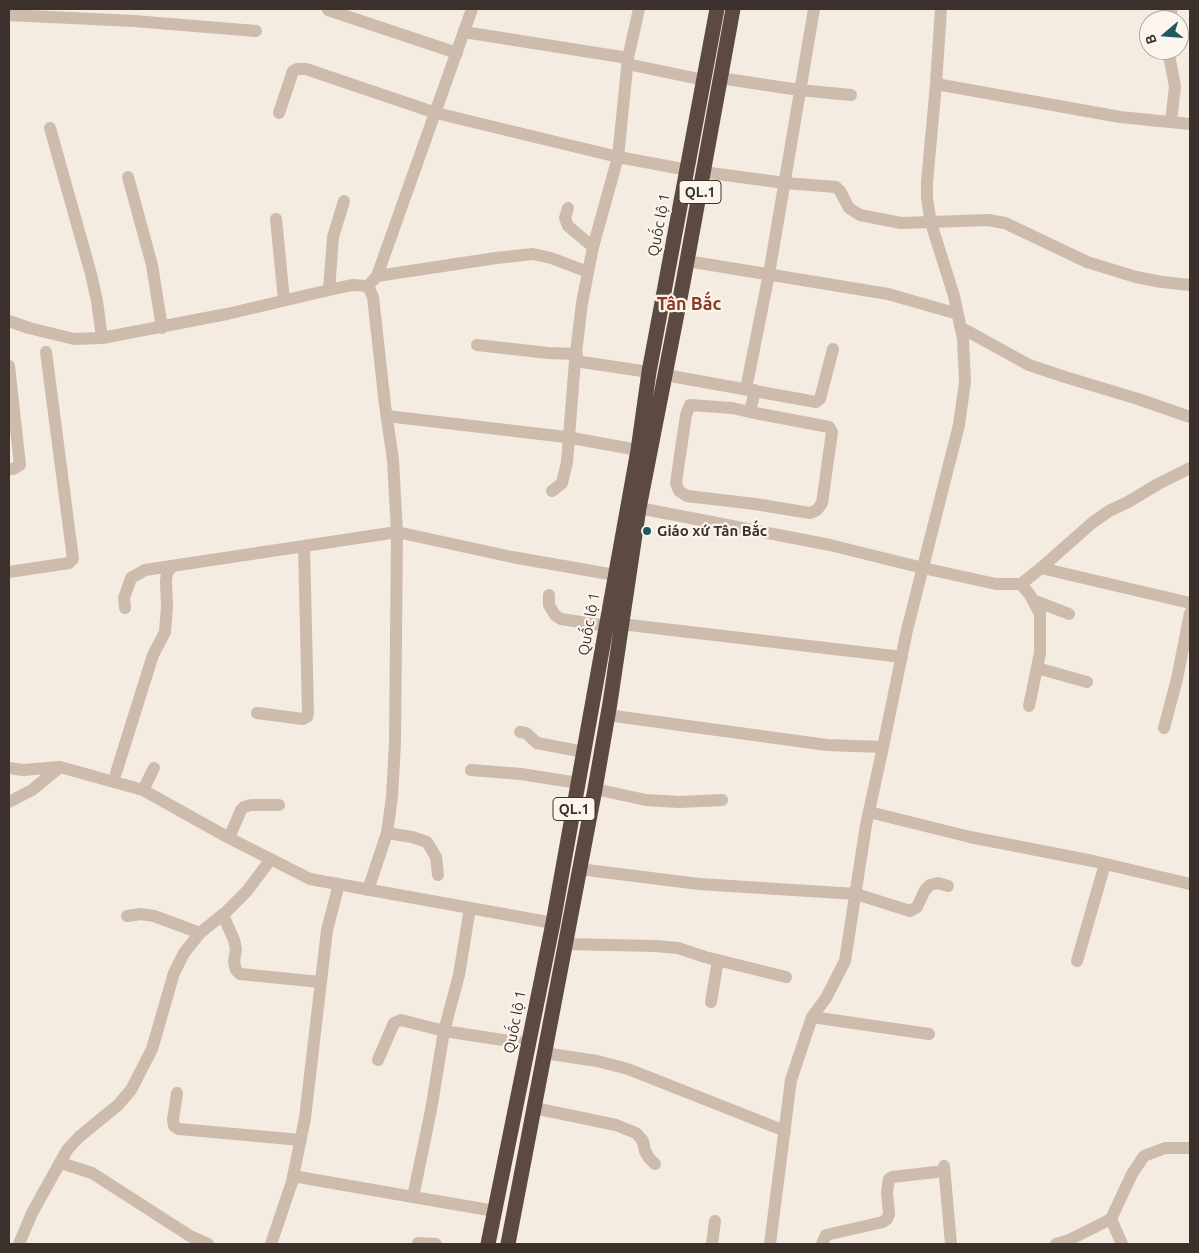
<!DOCTYPE html>
<html>
<head>
<meta charset="utf-8">
<style>
  body { margin:0 }
  #map { position:relative; width:1199px; height:1253px; overflow:hidden; background:#f4ebe1; font-family:Ubuntu,sans-serif }
  canvas { display:block }
  .frame { position:absolute; inset:0; border:10px solid #3b302b; pointer-events:none }
  .north { position:absolute; left:1139px; top:10px; width:50px; height:50px; box-sizing:border-box; background:#fbf5ee; border:1px solid #aea6a0; border-radius:50%; rotate:252deg; font-size:14px; font-weight:700; line-height:20px; text-align:center; color:#3b302b }
  .north::after { content:''; display:block; margin:auto; width:18px; height:22px; background:#1f5a5e; clip-path:polygon(50% 0,100% 100%,50% 72%,0 100%) }
</style>
</head>
<body>
<div id="map">
<canvas width="1199" height="1253"></canvas>
<div class="frame"></div>
<div class="north">B</div>
</div>
<script>
const context = document.querySelector('canvas').getContext('2d');
context.lineJoin = 'round';
function shape(rows) {
  const path = new Path2D();
  for (const r of rows) {
    path.moveTo(r[0], r[1]);
    for (let i = 2; i < r.length; i += 2) path.lineTo(r[i], r[i + 1]);
  }
  return path;
}
function strokePath(path, color, width, dash) {
  context.strokeStyle = color;
  context.lineWidth = width;
  context.lineCap = dash ? 'butt' : 'round';
  context.setLineDash(dash || []);
  context.stroke(path);
}
function drawText(font, color, halo, rows, align = 'center') {
  context.font = font + ' Ubuntu,sans-serif';
  context.lineWidth = 4.5;
  context.setLineDash([]);
  context.textBaseline = 'middle';
  context.strokeStyle = halo;
  context.fillStyle = color;
  for (const [text, x, y, turn = 0] of rows) {
    context.save();
    context.translate(x, y);
    context.rotate((+turn || 0) * Math.PI / 180);
    context.textAlign = isNaN(turn) ? turn : align;
    if (halo) context.strokeText(text, 0, 0);
    context.fillText(text, 0, 0);
    context.restore();
  }
}
strokePath(shape([
  [328,10,457,53],
  [9,15,134,21,256,31],
  [1168,20,1172,9],
  [464,32,628,58],
  [1168,50,1175,86,1171,122],
  [627,64,704,80],
  [720,78,799,90,851,95],
  [936,84,1120,117,1190,124],
  [279,113,293,71,297,69,306,69,436,113,618,157,688,170],
  [50,128,91,274,97,301,102,338],
  [703,172,785,183,836,187,840,191,849,208,860,215,901,223,988,220,1005,223,1087,262,1136,277,1162,282,1190,285],
  [128,177,152,265,162,328],
  [568,208,565,218,568,226,593,247],
  [276,219,284,300],
  [687,261,888,294,958,314],
  [377,276,496,258,533,254,551,258,588,272],
  [368,286,377,276,472,9],
  [329,290,333,237,344,201],
  [9,321,29,328,74,339,102,338,227,314,329,290,352,285,368,286,373,297,385,405,393,460,397,532,395,743,392,797,387,833,368,890],
  [960,327,1029,365,1065,377,1138,399,1190,417],
  [477,345,548,353,577,354],
  [575,361,649,372],
  [9,366,20,465,13,469,9,469],
  [665,375,816,402,820,399,833,349],
  [746,389,769,274,814,9],
  [750,412,829,427,832,432,822,503,817,510,810,513,755,504,687,496,679,491,676,483,686,415,690,405,732,408,750,412,755,390],
  [387,416,566,437,638,450],
  [552,491,562,483,567,462,575,361,582,303,593,247,618,157,628,58,639,9],
  [639,508,830,545,923,568,996,584,1021,584,1041,568,1092,523,1109,511,1128,502,1158,484,1190,468],
  [1041,568,1190,603],
  [9,572,69,563,73,559,46,352],
  [1021,584,1030,595,1040,614,1040,653,1029,706],
  [549,595,549,605,555,615,561,619,606,626],
  [1033,600,1069,614],
  [125,608,124,598,131,578,145,570,397,532,512,557,615,575],
  [621,624,902,657],
  [1037,668,1087,682],
  [257,713,303,719,307,717,308,713,304,547],
  [607,715,827,745,883,747],
  [1164,728,1177,679,1190,613],
  [520,732,526,733,537,743,584,752],
  [9,768,23,770,60,767,143,790,229,838,310,879,553,923],
  [471,770,521,774,578,783],
  [116,773,153,655,165,632,167,606,166,581,167,572,173,566],
  [595,789,646,800,679,802,722,800],
  [143,790,154,768],
  [9,802,32,790,60,767],
  [869,812,970,837,1093,861,1190,884],
  [387,833,412,837,427,842,436,857,438,875],
  [229,838,241,810,244,807,251,805,279,805],
  [579,869,699,884,856,894,910,911,917,907,925,890,930,885,938,883,948,886],
  [470,908,459,975,444,1031,431,1110,413,1197,495,1211],
  [223,915,234,940,236,949,234,962,236,970,240,974,320,982],
  [127,916,141,914,154,916,200,933],
  [565,944,655,946,678,948,705,957,786,977],
  [1077,961,1105,864],
  [711,1002,718,960],
  [812,1017,929,1034],
  [544,1053,597,1061,628,1069,785,1131],
  [378,1060,394,1023,401,1020,444,1031,529,1044],
  [177,1093,173,1120,174,1126,179,1129,301,1140],
  [534,1108,616,1125,636,1133,643,1141,645,1151,649,1158,655,1164],
  [61,1163,92,1173,190,1236,208,1244],
  [944,1166,951,1244],
  [293,1176,413,1197],
  [1111,1219,1122,1244],
  [418,1243,436,1244],
  [19,1244,32,1213,67,1150,79,1137,118,1105,131,1090,152,1049,174,973,184,953,200,933,226,912,247,891,271,859],
  [271,1244,292,1182,305,1118,327,930,339,884],
  [712,1244,715,1221],
  [770,1244,791,1080,812,1017,826,998,845,961,866,825,883,747,907,630,959,425,965,382,963,339,954,296,931,223,927,199,927,182,936,84,941,9],
  [822,1244,826,1235,883,1222,887,1219,889,1214,887,1192,889,1179,892,1177,936,1172],
  [1056,1244,1069,1240,1111,1219,1132,1174,1144,1156,1165,1148,1190,1148]
]), '#cdbbac', 12);
strokePath(shape([
  [488,1244,553,923,638,450,649,372,717,9],
  [508,1244,595,789,610,703,639,508,683,283,733,9]
]), '#5c4a42', 15);
for (const [x, y, r, color] of [
  [647,531,5,"#1f5a5e"]
]) {
  const dot = new Path2D();
  dot.arc(x, y, r, 0, 2 * Math.PI);
  context.fillStyle = color;
  context.fill(dot);
  strokePath(dot, '#fbf5ee', 2);
}
for (const [x, y, w] of [
  [700,192,42],
  [574,809,42]
]) {
  const box = new Path2D();
  box.roundRect(x - w / 2, y - 11.5, w, 23, 4);
  context.fillStyle = '#fbf5ee';
  context.fill(box);
  strokePath(box, '#3b302b', 1);
}
drawText('bold 14px', '#3b302b', null, [
  ["QL.1",700,192],
  ["QL.1",574,809]
]);
drawText('15px', '#3b302b', '#fbf5ee', [
  ["Quốc lộ 1",659,225,-79],
  ["Quốc lộ 1",589,624,-80],
  ["Quốc lộ 1",515,1022,-79]
]);
drawText('bold 15px', '#3b302b', '#fbf5ee', [
  ["Giáo xứ Tân Bắc",657,531]
], 'left');
drawText('bold 18px', '#8c3b22', '#fbf5ee', [
  ["Tân Bắc",689,304]
]);
</script>
</body>
</html>
